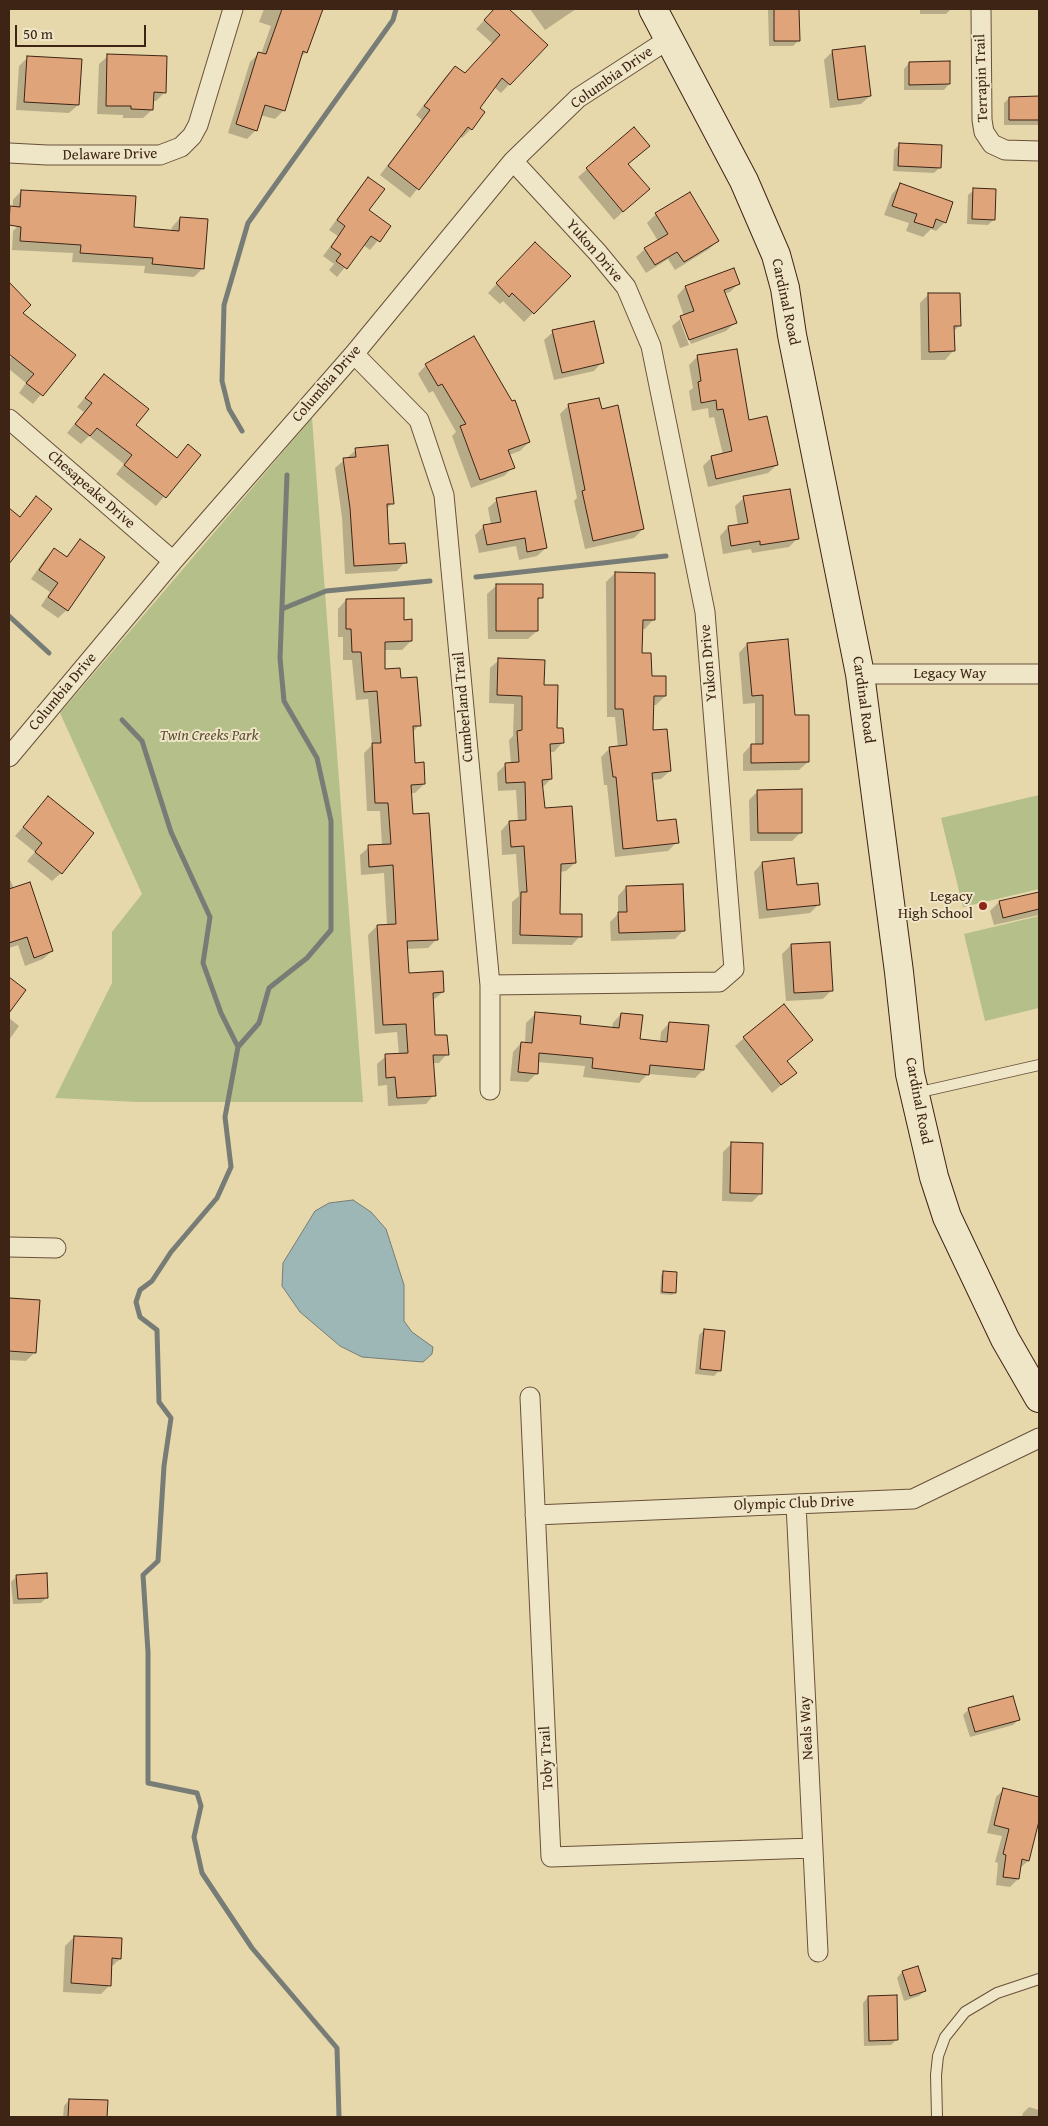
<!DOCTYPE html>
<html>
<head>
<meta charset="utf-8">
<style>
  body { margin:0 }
  #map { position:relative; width:1048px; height:2126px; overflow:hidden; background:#e6d8ab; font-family:"Gentium Book Plus",serif }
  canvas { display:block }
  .frame { position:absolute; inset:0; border:10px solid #3e2415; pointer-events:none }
  .scale { position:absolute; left:15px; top:25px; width:131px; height:22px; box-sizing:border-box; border:2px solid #3e2415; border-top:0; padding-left:6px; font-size:15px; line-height:18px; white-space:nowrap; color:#3e2415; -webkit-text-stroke:4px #efe6c8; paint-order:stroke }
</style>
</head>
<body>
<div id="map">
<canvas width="1048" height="2126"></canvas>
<div class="frame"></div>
<div class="scale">50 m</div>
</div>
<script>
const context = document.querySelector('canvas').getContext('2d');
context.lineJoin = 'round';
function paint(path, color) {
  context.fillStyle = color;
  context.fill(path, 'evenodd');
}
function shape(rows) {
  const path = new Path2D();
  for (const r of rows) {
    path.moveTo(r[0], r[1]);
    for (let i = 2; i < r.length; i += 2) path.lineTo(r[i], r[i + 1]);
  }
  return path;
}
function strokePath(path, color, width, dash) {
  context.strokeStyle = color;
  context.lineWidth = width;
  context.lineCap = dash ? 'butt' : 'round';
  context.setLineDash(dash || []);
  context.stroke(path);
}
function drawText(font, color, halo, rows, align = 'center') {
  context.font = font + ' "Gentium Book Plus",serif';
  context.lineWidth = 4;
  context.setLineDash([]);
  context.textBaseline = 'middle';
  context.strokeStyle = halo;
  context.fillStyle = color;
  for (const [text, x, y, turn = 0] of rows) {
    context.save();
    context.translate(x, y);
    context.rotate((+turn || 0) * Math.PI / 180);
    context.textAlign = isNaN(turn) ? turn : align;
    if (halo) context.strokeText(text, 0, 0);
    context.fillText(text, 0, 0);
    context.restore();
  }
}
paint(shape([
  [312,418,363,1102,137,1102,55,1098,112,983,112,932,142,894,60,713],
  [1039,795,1039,889,963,907,941,818],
  [1039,916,1039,1008,985,1021,964,934]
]), '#b4bf89');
const water = shape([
  [353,1200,371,1212,386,1229,404,1285,404,1321,412,1332,433,1347,432,1354,423,1362,362,1357,340,1346,300,1312,282,1286,283,1263,315,1211,329,1203,353,1200]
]);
paint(water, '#9db6b6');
strokePath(water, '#777c76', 1);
paint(shape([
  [264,9,322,9,306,52,300,58,284,110,275,119,260,115,256,130,247,139,228,133,250,62,259,53,261,54,271,26,259,22],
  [495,9,507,9,546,45,501,93,494,87,478,108,484,112,471,129,462,138,459,136,410,198,380,175,422,120,416,115,446,76,455,67,464,75,493,44,476,29],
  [530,9,576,9,545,30],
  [768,9,798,9,799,40,793,46,769,46],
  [920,9,951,9,946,14,920,14],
  [832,52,870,96,861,104,830,108,824,60],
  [108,56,165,92,156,101,152,101,152,110,143,118,123,118,123,115,97,114,99,64],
  [28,57,78,105,69,113,16,110,19,66],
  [909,63,949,84,944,90,904,90,904,69],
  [1039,97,1039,125,1004,125,1004,103,1009,98],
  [633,129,639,155,627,165,648,189,614,220,578,177],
  [900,144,940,167,934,173,893,171,894,150],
  [368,178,368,210,390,226,370,250,363,245,337,277,329,270,334,264,323,256,338,236,329,230,360,187],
  [900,185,945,222,936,231,931,229,923,237,906,231,909,223,884,215,892,194],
  [974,190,993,220,988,225,967,224,968,195],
  [21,191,132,228,171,231,172,227,180,218,203,268,194,277,144,273,145,266,72,262,73,253,12,250,13,231,18,226,12,217,13,200],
  [656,214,718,241,709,249,675,270,668,259,646,273,636,257,645,249,658,241,647,223],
  [535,244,569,276,524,322,503,301,500,304,488,293],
  [733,270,739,283,730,292,724,294,735,323,726,331,691,344,683,320,680,320,689,345,680,348,672,326,684,316,677,296,685,287],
  [9,284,29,305,21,313,74,355,33,404,19,393,26,383,9,369,9,360,12,356,9,352],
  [928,295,960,325,953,332,953,351,945,360,921,360,920,303],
  [553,332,602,362,594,371,554,380,544,340],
  [698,356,748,422,777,465,768,473,708,487,703,466,712,457,723,455,714,417,709,418,708,408,692,411,689,391,693,388,689,365],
  [426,365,529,442,520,451,509,455,513,467,504,476,471,488,452,436,456,432,433,391,429,393,418,374],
  [104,375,134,426,176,459,188,446,199,455,156,506,116,474,124,464,89,436,81,444,67,433,84,412,77,407],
  [568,406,643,529,634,538,585,549,574,501,577,498,560,414],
  [356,450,392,503,386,510,388,545,405,562,397,571,345,574,342,517,335,468],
  [36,498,12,558,9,561,9,510,19,518],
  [744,498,797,539,789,547,752,553,751,549,723,554,720,536,728,527,738,526,735,506],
  [497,500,546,548,537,556,519,560,516,546,479,553,475,535,484,526,491,525,488,508],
  [80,541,67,610,58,618,41,606,50,592,31,579,45,559,54,550,65,558],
  [615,573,653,620,645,629,642,629,641,654,650,677,665,696,656,705,652,705,652,731,670,771,661,779,652,780,656,823,677,842,668,851,615,857,607,785,604,785,601,757,610,748,618,747,615,717,607,717,606,582],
  [496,586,541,597,537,602,537,631,528,639,488,639,487,594],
  [346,600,403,621,411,641,402,650,384,650,384,670,400,679,419,725,412,733,413,764,424,784,415,793,410,793,412,816,437,939,428,948,406,949,408,975,443,992,432,1001,434,1037,447,1054,439,1063,432,1063,434,1095,426,1104,388,1106,387,1085,378,1086,377,1064,386,1056,399,1055,397,1032,375,1034,368,935,377,926,387,925,384,873,361,875,360,855,369,847,382,846,380,811,367,811,364,753,372,745,368,699,356,700,352,660,343,660,343,637,338,637,338,609],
  [747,644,794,717,808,762,799,770,743,771,743,754,751,745,755,745,755,703,743,704,739,653],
  [499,660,543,686,555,729,562,743,554,752,549,752,551,779,542,788,544,809,575,863,566,871,559,872,559,915,580,936,572,945,512,944,512,902,519,896,516,854,502,855,501,831,509,822,518,822,516,790,498,791,497,773,506,764,511,764,509,740,513,736,514,704,489,703,490,668],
  [758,791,801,832,792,841,750,841,749,800],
  [48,798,61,873,52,881,27,861,35,852,15,836],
  [762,863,796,886,819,904,810,913,759,919,754,872],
  [9,877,14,889,52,951,43,959,25,966,18,945,9,948],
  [626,887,683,931,675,939,611,941,610,922,618,914,618,896],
  [1039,893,1039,915,994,925,990,911,999,902],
  [791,945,832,990,823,999,786,1001,782,954],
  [535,1014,579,1025,612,1028,613,1023,621,1014,639,1040,660,1042,661,1032,669,1023,703,1070,695,1078,648,1074,639,1083,583,1077,585,1066,537,1062,536,1074,528,1082,510,1081,513,1052,521,1043,525,1044,526,1023],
  [9,1018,19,1026,9,1040],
  [744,1038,811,1040,786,1062,795,1073,772,1093,735,1046],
  [732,1143,761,1193,752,1202,722,1201,723,1152],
  [664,1272,675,1292,672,1295,660,1294,661,1275],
  [9,1299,39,1302,35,1352,26,1361,9,1360],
  [704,1330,720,1370,714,1376,695,1374,699,1335],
  [17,1576,47,1597,41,1603,13,1604,11,1582],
  [969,1709,1018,1720,1013,1725,970,1737,963,1715],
  [1004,1789,1039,1799,1039,1815,1028,1861,1019,1869,1018,1879,1010,1887,996,1885,998,1863,995,1862,1002,1836,987,1833,996,1797],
  [74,1937,120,1959,110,1968,110,1985,101,1994,63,1992,65,1946],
  [902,1972,925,1991,919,1996,904,2001,897,1978],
  [868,1997,897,2039,891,2045,864,2046,863,2003],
  [69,2100,107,2101,106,2117,63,2117,64,2106],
  [1029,2107,1039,2110,1039,2117,1022,2117,1023,2113]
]), '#0003');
strokePath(shape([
  [242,431,229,409,222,381,224,305,248,223,393,20,396,9],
  [287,475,280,658,284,701,317,758,331,821,331,930,307,958,269,988,259,1023,238,1047,225,1117,231,1167,217,1198,171,1252,152,1281,140,1290,136,1302,140,1317,157,1330,159,1402,171,1418,164,1466,158,1561,143,1575,148,1652,148,1783,197,1793,201,1806,194,1837,202,1873,252,1948,337,2048,339,2117],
  [476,577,666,556],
  [282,609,326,591,430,581],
  [9,616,49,653],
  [122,720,142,741,171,832,210,917,203,963,221,1013,238,1047]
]), '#777c76', 5);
const building = shape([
  [282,9,323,9,307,53,303,51,285,111,265,105,257,131,236,124,258,52,266,54,282,9],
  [494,9,509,9,548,45,510,85,502,78,480,108,485,112,472,130,468,127,419,190,388,166,430,110,424,106,455,66,465,73,500,35,484,20,494,9],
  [774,9,799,9,800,41,774,41,774,9],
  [865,46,871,96,838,100,832,50,865,46],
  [107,54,167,56,166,93,154,92,153,110,131,109,131,106,106,106,107,54],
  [27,56,82,59,79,105,24,102,27,56],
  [950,61,950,84,909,85,909,62,950,61],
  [1039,96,1039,120,1009,120,1009,97,1039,96],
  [634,127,650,146,628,164,650,189,623,212,586,168,634,127],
  [899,143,942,145,941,168,898,166,899,143],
  [368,177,385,189,369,210,391,226,380,242,371,236,347,269,336,261,341,254,331,247,345,226,337,220,368,177],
  [900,183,953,202,946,223,936,219,933,228,914,222,917,214,892,206,900,183],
  [973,188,996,189,995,220,972,219,973,188],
  [21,190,136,196,134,227,179,231,180,217,208,219,204,269,152,264,153,258,80,253,81,245,20,241,21,227,9,225,10,206,20,207,21,190],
  [690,192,719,241,684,262,677,252,655,265,644,248,668,234,655,213,690,192],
  [535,242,571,276,534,314,512,293,509,297,496,283,535,242],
  [734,268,740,284,724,290,737,323,689,340,680,316,694,311,685,286,734,268],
  [9,282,31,305,23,313,76,355,43,396,26,383,34,374,9,354,9,282],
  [928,293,960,293,961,326,954,326,955,351,929,352,928,293],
  [594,321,604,363,562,373,552,330,594,321],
  [474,336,512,401,515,400,530,442,508,450,515,468,480,480,460,426,466,424,442,384,438,386,425,364,474,336],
  [737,349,749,420,767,416,778,465,716,479,711,456,732,451,723,409,717,410,716,400,701,403,698,382,701,381,697,355,737,349],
  [104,374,149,409,136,425,177,458,188,444,201,455,166,498,124,465,132,455,97,428,90,436,75,424,92,403,85,398,104,374],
  [599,398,602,409,618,405,644,529,593,541,582,491,585,490,568,404,599,398],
  [388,445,394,504,387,504,389,544,405,543,407,563,354,566,350,508,343,458,356,457,355,448,388,445],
  [790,489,799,539,760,545,760,541,731,546,728,526,748,523,743,496,790,489],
  [536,491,547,548,527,552,525,538,487,545,483,525,501,522,496,498,536,491],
  [36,496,52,509,9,564,9,508,20,517,36,496],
  [80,539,105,557,68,611,48,597,58,583,39,570,54,548,67,557,80,539],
  [615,572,655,573,655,620,643,620,642,653,651,653,652,676,666,676,666,696,654,696,653,730,667,729,671,771,652,773,657,821,676,819,679,843,623,849,616,777,613,777,609,747,627,745,623,709,615,709,615,572],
  [496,584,543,584,543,598,538,598,538,631,496,631,496,584],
  [404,598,404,620,412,619,412,641,385,642,385,669,400,668,401,678,417,677,421,726,413,726,415,763,424,762,425,784,411,785,413,814,429,813,438,940,407,941,409,973,443,971,444,992,433,993,435,1035,447,1035,449,1055,433,1055,436,1096,397,1098,395,1077,386,1078,385,1054,408,1053,406,1024,383,1025,377,925,396,924,393,865,369,867,368,845,391,844,388,803,375,803,372,743,381,743,377,691,364,692,361,652,352,652,351,629,346,629,346,599,404,598],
  [788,639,795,715,809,715,809,762,751,763,751,744,763,744,763,695,752,696,747,643,788,639],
  [498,658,545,660,544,685,558,685,557,728,563,728,564,743,550,744,552,779,542,780,545,808,572,806,576,863,561,864,560,914,582,914,582,937,520,935,521,892,527,892,524,846,511,847,509,821,526,820,525,782,506,783,505,763,519,762,517,731,522,730,522,696,497,695,498,658],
  [802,789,802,833,758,833,757,790,802,789],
  [48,796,94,833,62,874,35,852,42,843,23,827,48,796],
  [794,858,797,885,818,883,820,905,767,910,762,862,794,858],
  [30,882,53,951,34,958,27,937,9,943,9,889,30,882],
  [683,884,685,931,619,933,618,912,627,912,626,886,683,884],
  [1039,892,1039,909,1003,918,999,901,1039,892],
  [830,942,833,991,794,993,791,944,830,942],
  [9,977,26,990,9,1013,9,977],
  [784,1004,813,1040,787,1061,797,1073,781,1085,743,1037,784,1004],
  [535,1012,581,1016,580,1024,619,1028,621,1013,643,1015,640,1039,667,1042,669,1022,709,1025,704,1070,650,1065,649,1075,592,1068,593,1058,539,1053,538,1074,518,1072,521,1042,532,1043,535,1012],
  [731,1142,763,1143,762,1194,730,1193,731,1142],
  [663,1271,677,1272,676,1293,662,1292,663,1271],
  [9,1298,40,1300,36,1353,9,1351,9,1298],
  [704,1329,725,1331,721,1371,700,1369,704,1329],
  [47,1573,48,1598,18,1599,16,1575,47,1573],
  [1013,1696,1020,1720,975,1732,968,1708,1013,1696],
  [1003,1788,1039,1797,1039,1821,1029,1861,1022,1859,1019,1879,1003,1877,1006,1855,1003,1854,1009,1829,994,1825,1003,1788],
  [74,1936,122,1938,121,1959,112,1958,111,1986,71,1983,74,1936],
  [918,1966,926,1991,910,1996,902,1971,918,1966],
  [897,1995,898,2040,869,2041,868,1996,897,1995],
  [69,2099,108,2100,107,2117,68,2117,69,2099]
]);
paint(building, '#e0a47a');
strokePath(building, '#3e2415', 1);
const lane = shape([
  [916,1093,1039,1065],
  [937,2117,936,2075,938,2056,945,2037,965,2012,997,1993,1039,1979]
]);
const street = shape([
  [981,9,982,120,984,132,992,144,1005,150,1039,151],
  [9,153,47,155,160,155,181,147,192,136,198,125,233,9],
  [354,354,419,420,444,495,490,985,490,1090],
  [9,419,173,561],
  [860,674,1039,674],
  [9,757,173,561,354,354,513,161,578,98,669,39],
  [490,985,719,982,734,969,705,612,651,346,626,287,598,253,513,161],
  [9,1247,56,1248],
  [530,1397,551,1857,812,1848],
  [796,1504,818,1952],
  [535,1515,913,1499,1039,1438]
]);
const secondary = shape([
  [653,9,744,181,776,255,785,288,792,335,860,674,899,972,910,1074,934,1177,947,1217,1005,1339,1039,1398]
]);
strokePath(lane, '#68513a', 12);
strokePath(street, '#68513a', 21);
strokePath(secondary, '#3e2415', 30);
strokePath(lane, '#efe6c8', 10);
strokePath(street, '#efe6c8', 19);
strokePath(secondary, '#efe6c8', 28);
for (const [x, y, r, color] of [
  [983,906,5,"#8f2418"]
]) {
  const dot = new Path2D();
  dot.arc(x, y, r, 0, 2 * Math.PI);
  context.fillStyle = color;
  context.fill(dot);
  strokePath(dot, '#efe6c8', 2);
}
drawText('15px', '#3e2415', '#efe6c8', [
  ["Columbia Drive",612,78,-35],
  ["Terrapin Trail",982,78,-92],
  ["Delaware Drive",110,155,-1],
  ["Yukon Drive",594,251,49],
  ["Cardinal Road",785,302,78],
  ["Columbia Drive",327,384,-49],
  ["Chesapeake Drive",91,490,41],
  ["Yukon Drive",709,663,-95],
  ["Legacy Way",950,674],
  ["Columbia Drive",63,692,-50],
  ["Cardinal Road",863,700,82],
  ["Cumberland Trail",464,707,-95],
  ["Cardinal Road",918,1101,79],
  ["Olympic Club Drive",794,1504,-2],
  ["Neals Way",807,1728,-93],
  ["Toby Trail",547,1758,-93]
]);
drawText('italic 15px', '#5c4b32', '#efe6c8', [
  ["Twin Creeks Park",209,736]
]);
drawText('15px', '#3e2415', '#efe6c8', [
  ["Legacy",973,897],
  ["High School",973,914]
], 'right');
</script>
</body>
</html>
